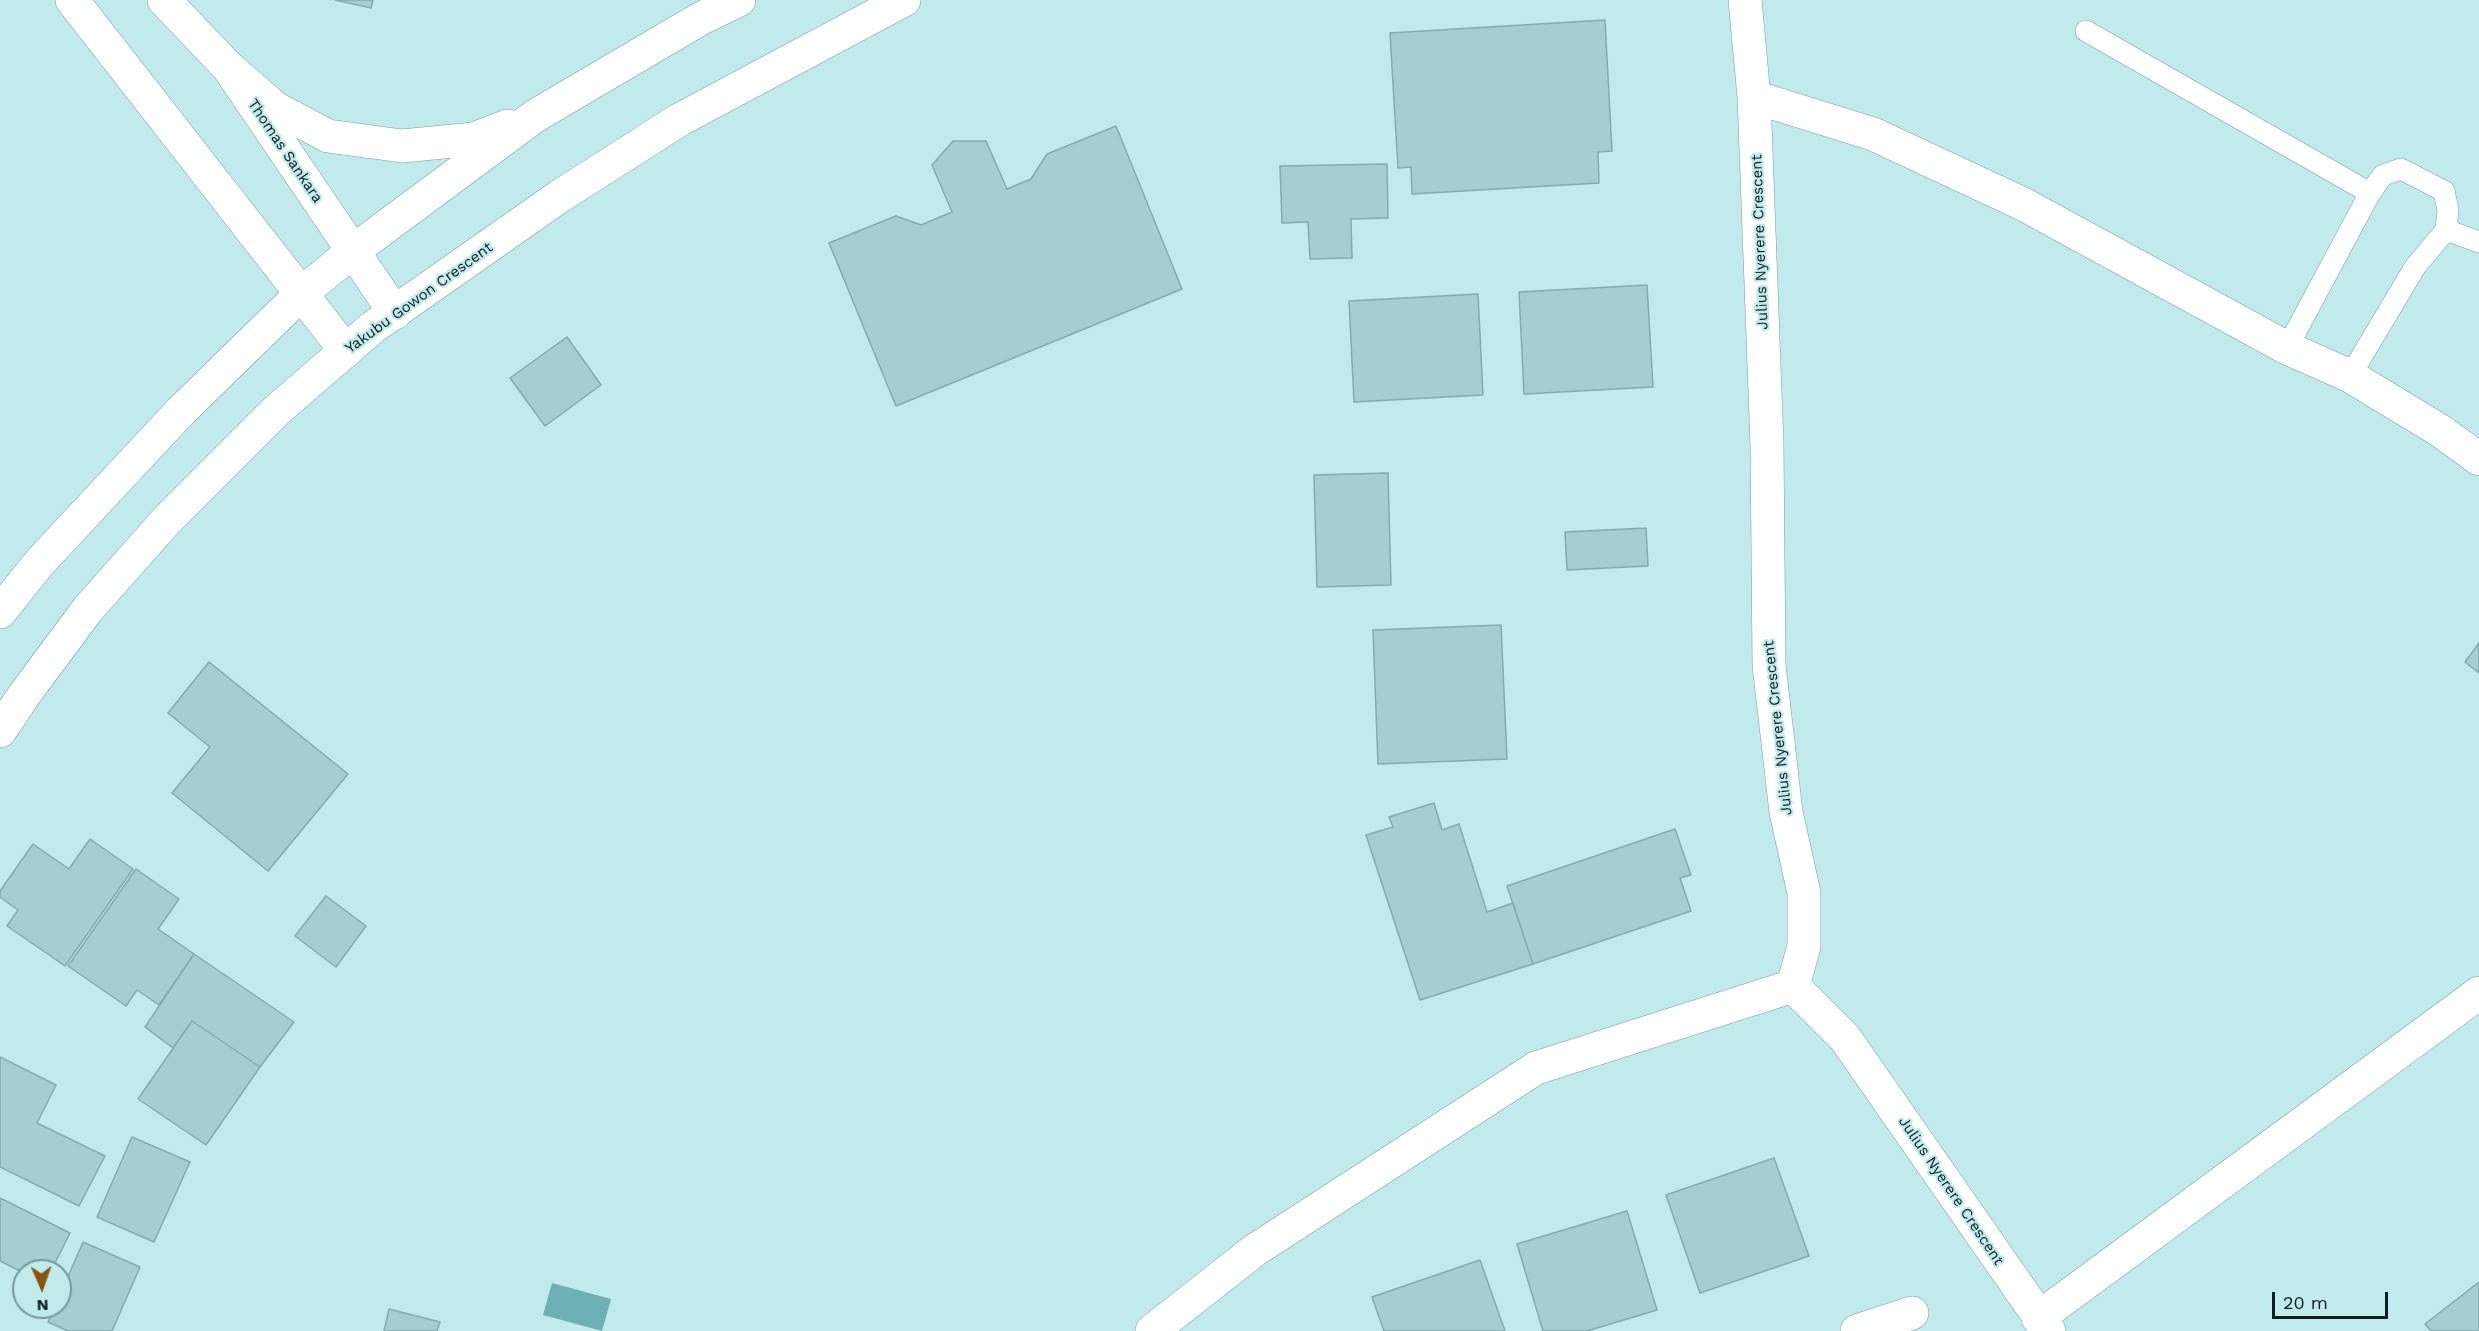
<!DOCTYPE html>
<html>
<head>
<meta charset="utf-8">
<style>
  body { margin:0 }
  #map { position:relative; width:2479px; height:1331px; overflow:hidden; background:#c0eaec; font-family:"Work Sans",sans-serif }
  canvas { display:block }
  .north { position:absolute; left:12px; top:1259px; width:60px; height:60px; box-sizing:border-box; background:#c0eaec; border:2px solid #78989a; border-radius:50%; rotate:178deg; font-size:16px; font-weight:700; line-height:24px; text-align:center; color:#0d1d1e }
  .north::after { content:''; display:block; margin:auto; width:21px; height:27px; background:#8c540a; clip-path:polygon(50% 0,100% 100%,50% 72%,0 100%) }
  .scale { position:absolute; left:2272px; top:1292px; width:116px; height:27px; box-sizing:border-box; border:3px solid #0d1d1e; border-top:0; padding-left:8px; font-size:18px; line-height:21px; white-space:nowrap; color:#0d1d1e; -webkit-text-stroke:4px #c0eaec; paint-order:stroke }
</style>
</head>
<body>
<div id="map">
<canvas width="2479" height="1331"></canvas>
<div class="north">N</div>
<div class="scale">20 m</div>
</div>
<script>
const context = document.querySelector('canvas').getContext('2d');
context.lineJoin = 'round';
function paint(path, color) {
  context.fillStyle = color;
  context.fill(path, 'evenodd');
}
function shape(rows) {
  const path = new Path2D();
  for (const r of rows) {
    path.moveTo(r[0], r[1]);
    for (let i = 2; i < r.length; i += 2) path.lineTo(r[i], r[i + 1]);
  }
  return path;
}
function strokePath(path, color, width, dash) {
  context.strokeStyle = color;
  context.lineWidth = width;
  context.lineCap = dash ? 'butt' : 'round';
  context.setLineDash(dash || []);
  context.stroke(path);
}
function drawText(font, color, halo, rows, align = 'center') {
  context.font = font + ' "Work Sans",sans-serif';
  context.lineWidth = 4.5;
  context.setLineDash([]);
  context.textBaseline = 'middle';
  context.strokeStyle = halo;
  context.fillStyle = color;
  for (const [text, x, y, turn = 0] of rows) {
    context.save();
    context.translate(x, y);
    context.rotate((+turn || 0) * Math.PI / 180);
    context.textAlign = isNaN(turn) ? turn : align;
    if (halo) context.strokeText(text, 0, 0);
    context.fillText(text, 0, 0);
    context.restore();
  }
}
paint(shape([
  [552,1283,611,1299,602,1331,543,1315]
]), '#6db1b4');
const building = shape([
  [335,0,373,0,371,8,335,0],
  [1605,20,1612,151,1598,152,1599,183,1412,194,1411,167,1398,168,1390,33,1605,20],
  [1116,126,1182,289,896,406,829,243,896,216,921,225,952,212,932,165,953,141,986,141,1007,189,1031,179,1047,154,1116,126],
  [1387,164,1388,218,1351,219,1352,258,1310,259,1308,222,1282,223,1280,166,1387,164],
  [1647,285,1653,387,1524,394,1519,292,1647,285],
  [1478,294,1483,395,1354,402,1349,301,1478,294],
  [567,337,601,385,545,426,510,378,567,337],
  [1388,473,1391,585,1317,587,1314,475,1388,473],
  [1646,528,1648,566,1567,570,1565,532,1646,528],
  [1501,625,1507,759,1378,764,1373,630,1501,625],
  [2479,643,2479,673,2465,662,2479,643],
  [209,662,348,774,268,871,172,793,210,747,168,713,209,662],
  [1434,803,1442,830,1459,824,1487,912,1513,903,1533,964,1420,1000,1366,835,1393,827,1389,817,1434,803],
  [1675,829,1691,875,1680,878,1691,911,1533,964,1507,886,1675,829],
  [90,839,133,869,65,966,7,926,18,910,0,897,0,891,33,844,69,869,90,839],
  [136,869,179,899,158,929,194,954,159,1005,137,990,126,1006,68,966,136,869],
  [326,896,366,926,336,967,295,936,326,896],
  [194,954,294,1022,260,1067,192,1021,173,1048,145,1027,194,954],
  [192,1021,260,1067,206,1145,138,1099,192,1021],
  [0,1057,56,1085,37,1123,105,1156,79,1206,0,1167,0,1057],
  [132,1137,190,1162,154,1242,97,1217,132,1137],
  [1774,1158,1809,1256,1700,1293,1666,1195,1774,1158],
  [0,1198,70,1233,51,1271,24,1273,0,1261,0,1198],
  [1627,1211,1657,1310,1587,1331,1543,1331,1517,1244,1627,1211],
  [83,1242,140,1267,112,1331,68,1331,48,1322,55,1307,60,1307,60,1295,83,1242],
  [1480,1260,1505,1331,1384,1331,1372,1297,1480,1260],
  [2479,1282,2479,1331,2431,1331,2425,1324,2479,1282],
  [389,1309,440,1322,437,1331,384,1331,389,1309]
]);
paint(building, '#a5ced0');
strokePath(building, '#84acae', 1.5);
const lane = shape([
  [2086,31,2370,193],
  [2446,230,2479,242],
  [2287,348,2370,193,2383,175,2401,169,2444,191,2448,210,2446,230,2415,267,2350,376]
]);
const street = shape([
  [72,0,346,351],
  [164,0,228,67,395,313],
  [1745,0,1754,97,1767,445,1769,665,1786,812,1804,893,1804,946,1793,986,1845,1038,2049,1331],
  [1754,97,1873,134,2023,204,2287,348,2350,376,2439,430,2479,459],
  [2038,1318,2479,993],
  [1152,1331,1255,1250,1536,1068,1793,986],
  [1857,1331,1912,1313]
]);
const secondary = shape([
  [228,67,275,108,328,136,402,146,474,139,508,126],
  [0,612,40,562,180,412,301,294,353,251,535,116,700,19,739,0],
  [0,731,24,695,88,609,167,520,276,411,373,327,560,196,679,120,904,0]
]);
strokePath(lane, '#779fa1', 22);
strokePath(street, '#779fa1', 34);
strokePath(secondary, '#779fa1', 34);
strokePath(lane, '#fff', 21);
strokePath(street, '#fff', 33);
strokePath(secondary, '#fff', 33);
drawText('15px', '#0d1d1e', '#c0eaec', [
  ["Thomas Sankara",285,151,56],
  ["Julius Nyerere Crescent",1760,242,-92],
  ["Yakubu Gowon Crescent",419,298,-36],
  ["Julius Nyerere Crescent",1778,728,-96],
  ["Julius Nyerere Crescent",1951,1191,56]
]);
</script>
</body>
</html>
